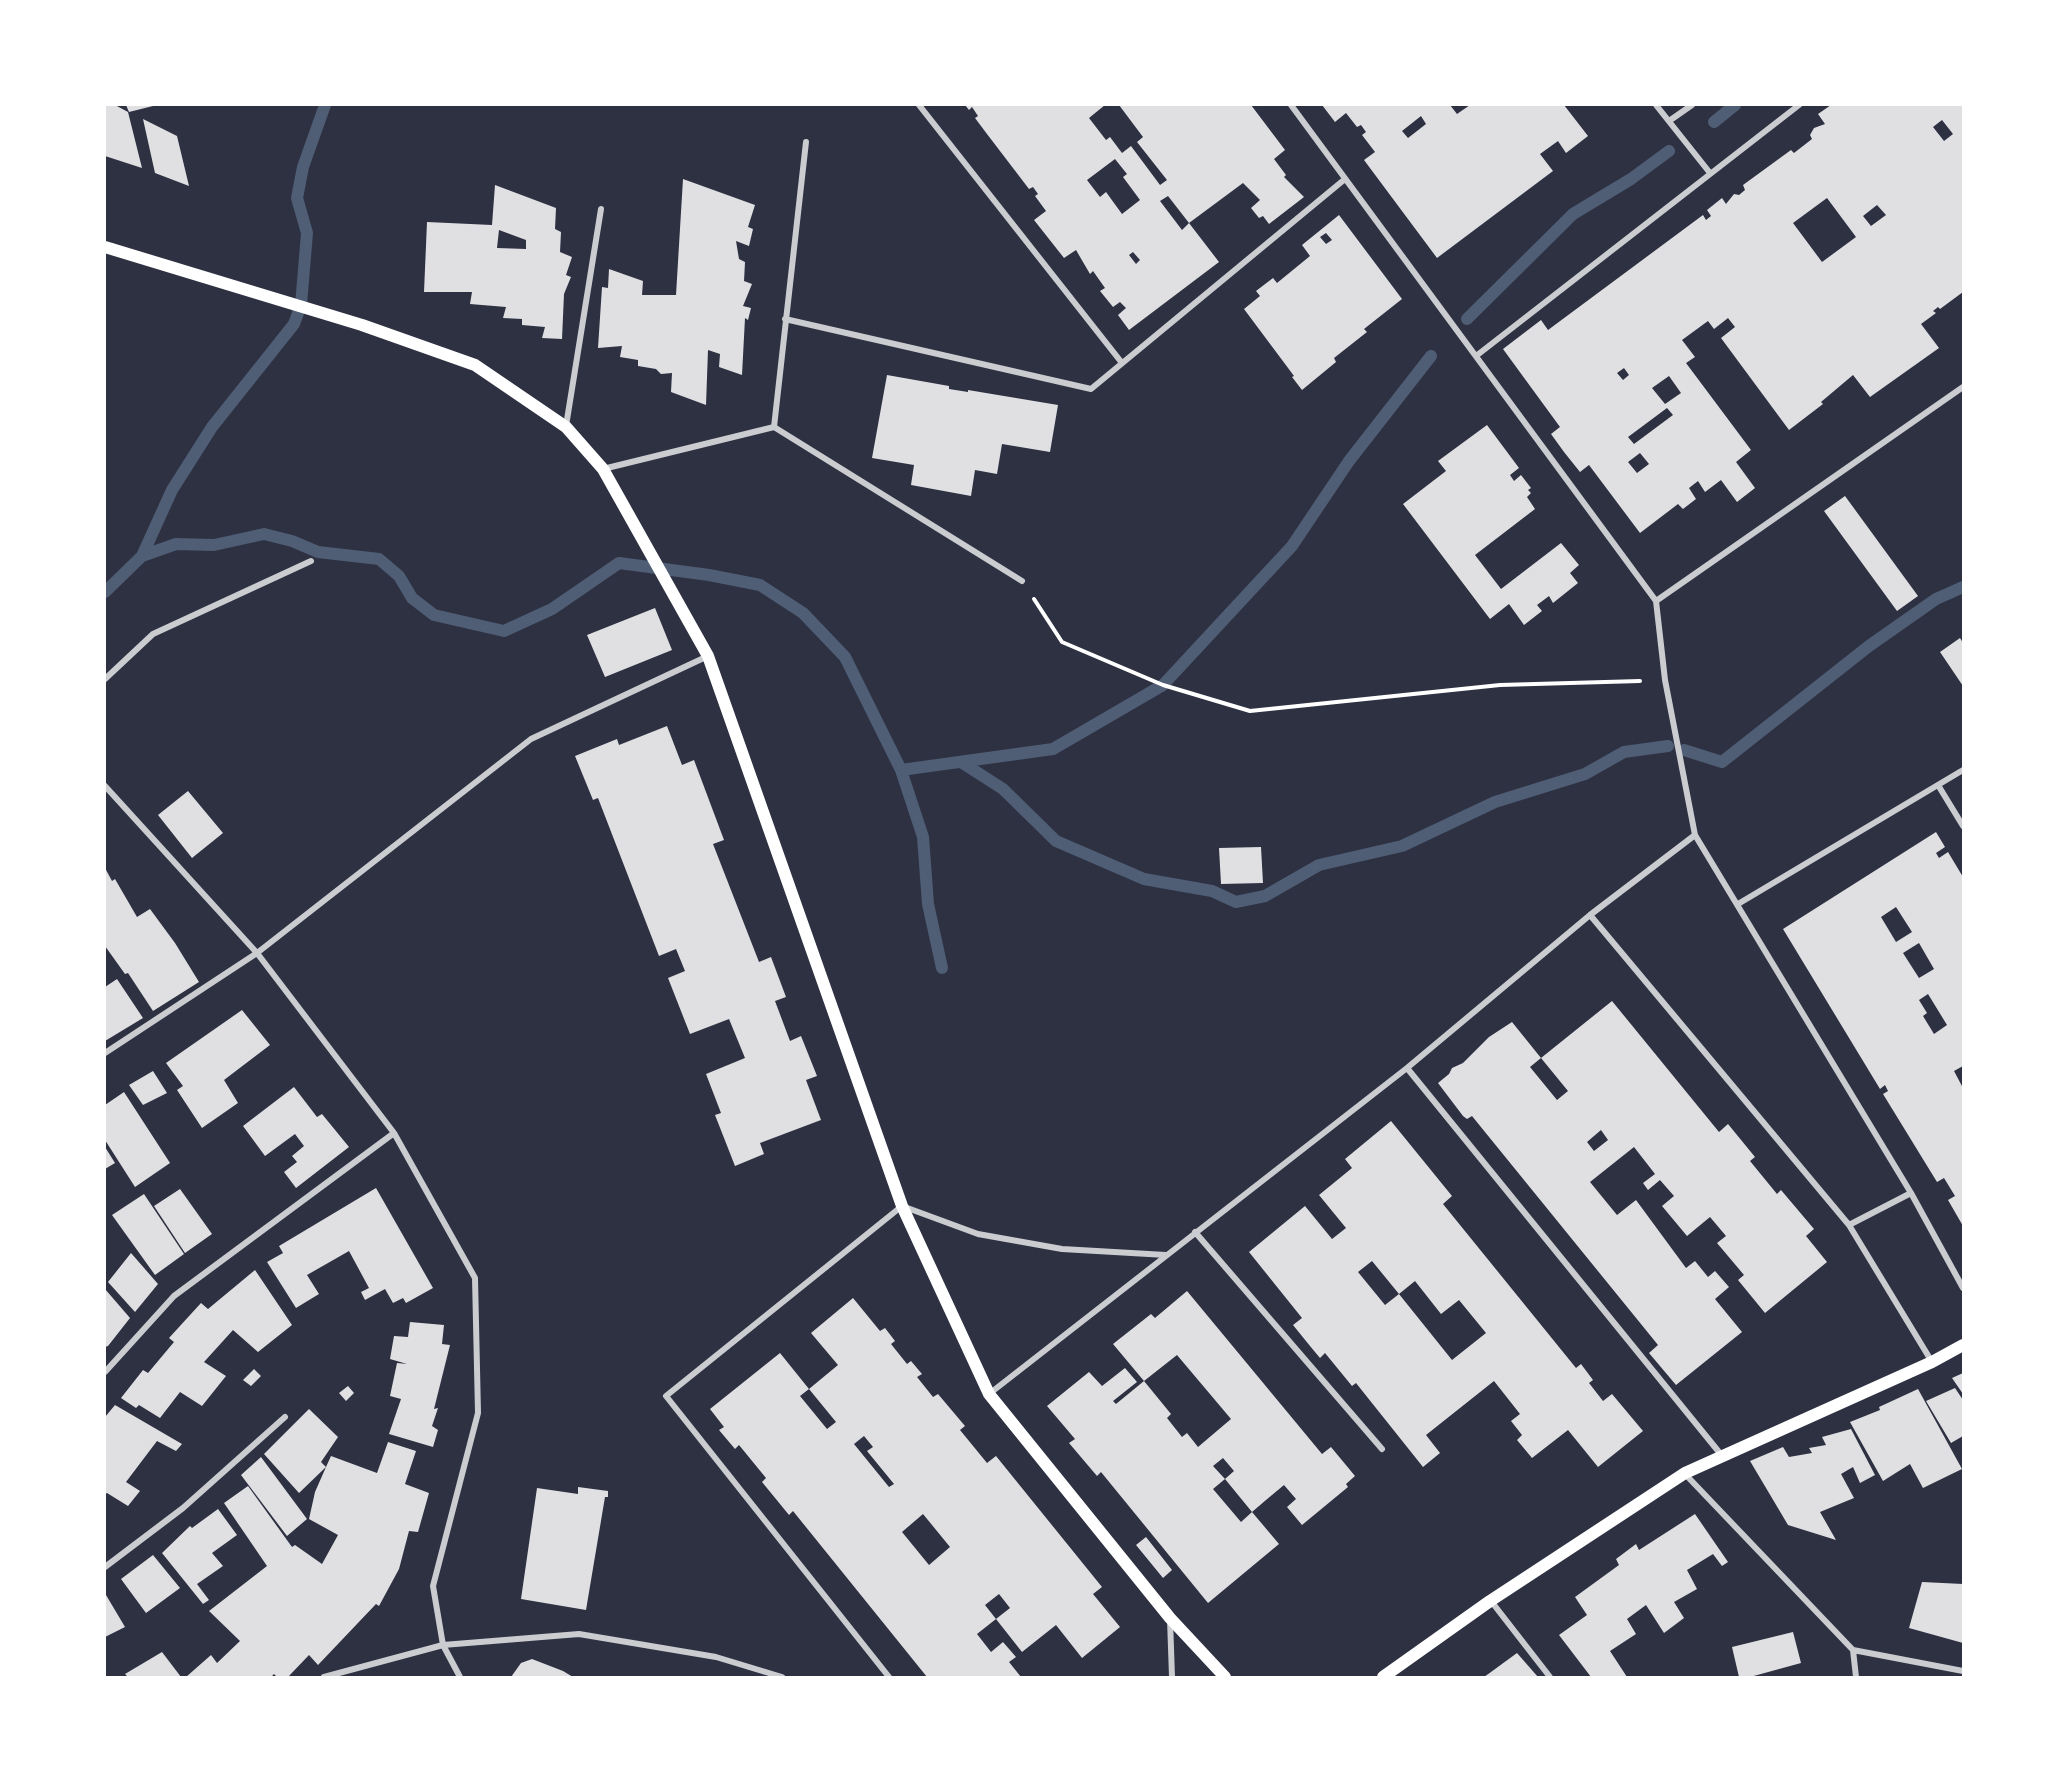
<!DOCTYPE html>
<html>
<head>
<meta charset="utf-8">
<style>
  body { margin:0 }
  #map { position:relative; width:2068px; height:1782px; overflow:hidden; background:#2d3142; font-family:"PT Sans Narrow",sans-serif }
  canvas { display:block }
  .frame { position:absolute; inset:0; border:106px solid #fff; pointer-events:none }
</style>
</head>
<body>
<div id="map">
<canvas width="2068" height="1782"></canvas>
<div class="frame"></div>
</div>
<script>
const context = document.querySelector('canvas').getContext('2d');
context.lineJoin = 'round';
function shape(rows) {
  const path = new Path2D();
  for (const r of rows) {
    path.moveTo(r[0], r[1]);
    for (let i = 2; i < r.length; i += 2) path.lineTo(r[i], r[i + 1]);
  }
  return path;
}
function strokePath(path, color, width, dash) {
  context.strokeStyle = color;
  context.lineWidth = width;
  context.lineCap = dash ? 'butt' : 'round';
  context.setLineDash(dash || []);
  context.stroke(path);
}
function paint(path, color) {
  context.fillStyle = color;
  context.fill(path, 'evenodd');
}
strokePath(shape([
  [1714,122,1735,105],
  [1467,319,1573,214,1631,179,1669,151],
  [142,556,172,490,212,427,294,324,301,305,307,233,297,198,303,167,325,105],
  [105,592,142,556,176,544,214,545,264,534,292,541,318,552,379,559,399,576,412,598,434,615,504,631,552,609,619,563,709,575,760,585,803,613,845,657,901,770,923,837,928,904,942,968],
  [1684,750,1722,762,1869,646,1936,599,1963,587],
  [961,762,1003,789,1056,841,1144,879,1212,891,1236,902,1265,896,1319,865,1402,846,1495,802,1585,774,1624,752,1668,746],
  [901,770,1053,749,1163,685,1292,546,1349,461,1431,356]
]), '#4f5d75', 12);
paint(shape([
  [105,105,115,105,128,112,142,168,105,156],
  [126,105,152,105,153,106,129,112],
  [965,105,1105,105,1089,118,1106,140,1110,137,1122,153,1131,146,1160,185,1167,180,1137,142,1143,137,1119,105,1251,105,1285,150,1274,159,1286,175,1284,177,1304,197,1269,224,1263,216,1259,218,1251,208,1260,200,1243,183,1189,223,1168,196,1160,201,1182,230,1189,223,1219,262,1129,330,1118,315,1126,308,1120,302,1113,307,1100,291,1105,288,1093,271,1090,274,1076,250,1064,258,1034,220,1046,211,1035,196,1038,194,1033,187,1029,189,987,134,975,118,978,116,972,107,969,110],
  [1115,159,1127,174,1123,177,1140,200,1122,214,1106,192,1100,197,1087,180],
  [1133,252,1140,260,1136,264,1129,255],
  [1322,105,1450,105,1457,114,1470,105,1564,105,1588,136,1566,153,1558,141,1540,154,1553,171,1437,258,1364,160,1375,152,1362,135,1366,132,1361,125,1357,127,1346,113,1335,122],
  [1421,116,1426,124,1408,138,1402,131],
  [1831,105,1963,105,1963,292,1940,309,1938,307,1933,311,1936,313,1921,324,1939,348,1870,397,1853,375,1821,402,1823,404,1789,430,1721,338,1735,327,1728,318,1714,329,1708,321,1682,340,1695,357,1686,363,1751,450,1736,462,1755,488,1737,502,1721,480,1705,492,1698,481,1689,488,1696,499,1683,509,1678,504,1640,533,1589,465,1580,472,1564,452,1551,434,1560,427,1503,349,1541,320,1548,330,1703,215,1706,220,1711,216,1707,210,1722,198,1726,204,1734,194,1739,195,1745,190,1743,185,1791,150,1794,153,1812,139,1810,135,1814,128,1825,124,1818,114],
  [1942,120,1953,134,1944,141,1933,127],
  [1827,198,1856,237,1822,262,1793,223],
  [1877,205,1886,215,1871,226,1863,216],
  [1624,368,1629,375,1623,380,1617,373],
  [1669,376,1681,393,1665,404,1652,388],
  [1667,408,1673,415,1634,444,1628,437],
  [1640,453,1649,464,1637,473,1628,462],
  [143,119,177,136,189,186,155,173],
  [683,179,755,205,748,227,753,229,749,246,736,241,739,259,745,262,744,281,752,284,743,306,751,308,748,320,745,318,742,375,719,367,720,354,708,350,706,405,671,392,672,373,661,374,656,369,638,366,638,360,620,357,622,346,598,348,602,287,608,288,609,269,643,281,642,295,676,295],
  [495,185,556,208,555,229,561,232,560,252,572,257,566,275,571,277,564,294,562,339,542,338,545,327,522,325,522,319,503,318,506,307,470,304,472,292,424,292,427,222,492,225],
  [499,230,526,240,526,249,497,248],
  [1339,215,1402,299,1364,329,1367,332,1334,358,1336,362,1302,390,1292,377,1294,376,1244,309,1260,296,1256,291,1273,278,1277,283,1310,256,1302,245],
  [1326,233,1332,240,1326,244,1320,237],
  [887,375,949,386,949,389,968,392,968,390,1058,405,1050,452,1002,444,997,474,975,470,971,496,911,485,914,465,872,458],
  [1487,425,1519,468,1510,475,1514,481,1521,475,1531,488,1528,490,1531,493,1527,497,1535,509,1475,555,1501,589,1561,543,1579,565,1570,573,1578,583,1553,603,1549,596,1537,605,1542,611,1524,625,1509,604,1490,619,1403,504,1446,471,1438,461],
  [1845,496,1918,596,1897,611,1824,511],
  [655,608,672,650,605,677,587,635],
  [1960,638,1963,643,1963,686,1940,652],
  [667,726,682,765,694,760,724,840,713,844,759,962,771,957,786,997,775,1001,790,1041,801,1036,817,1076,806,1080,821,1120,760,1143,764,1154,735,1166,715,1115,721,1113,706,1074,745,1058,729,1019,690,1034,668,978,685,971,676,949,659,956,598,798,593,800,575,756,617,739,619,745],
  [188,791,223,833,192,858,158,815],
  [1936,832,1945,847,1936,853,1939,858,1948,852,1963,877,1963,1066,1954,1071,1963,1088,1963,1226,1948,1200,1955,1196,1944,1178,1937,1182,1883,1094,1888,1091,1885,1085,1880,1089,1783,929],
  [1896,907,1912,932,1896,942,1881,917],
  [1919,943,1934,969,1919,978,1903,953],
  [1928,994,1947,1025,1934,1034,1923,1016,1927,1013,1919,1000],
  [1261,847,1263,883,1221,884,1219,848],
  [105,868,112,881,115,879,137,917,150,909,175,943,199,982,153,1011,128,973,125,974,105,946],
  [117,979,143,1018,105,1041,105,987],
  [1612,1001,1719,1132,1728,1124,1755,1157,1750,1161,1777,1194,1781,1190,1814,1229,1806,1236,1827,1262,1765,1313,1738,1280,1744,1275,1717,1243,1726,1236,1710,1217,1687,1236,1662,1206,1674,1196,1660,1180,1648,1190,1643,1183,1655,1174,1634,1147,1590,1182,1617,1215,1636,1200,1686,1268,1695,1261,1708,1277,1715,1271,1729,1287,1715,1299,1742,1332,1676,1385,1649,1353,1658,1345,1472,1116,1467,1119,1463,1116,1438,1083,1449,1074,1452,1068,1463,1063,1489,1037,1512,1022,1541,1058,1530,1067,1557,1100,1568,1091,1541,1058],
  [1601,1130,1608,1140,1594,1151,1587,1142],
  [242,1010,270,1045,224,1080,238,1103,202,1128,177,1090,183,1086,166,1063],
  [153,1071,167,1093,143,1105,129,1085],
  [294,1087,317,1117,322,1114,349,1147,296,1188,284,1172,297,1162,292,1156,304,1146,295,1134,265,1156,243,1126],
  [124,1092,170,1163,135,1187,105,1140,105,1105],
  [1391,1121,1452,1196,1443,1204,1576,1368,1581,1364,1593,1380,1589,1383,1603,1401,1612,1394,1643,1431,1598,1467,1568,1430,1532,1458,1517,1440,1522,1435,1511,1421,1520,1414,1494,1381,1426,1435,1440,1453,1423,1467,1356,1383,1352,1386,1325,1353,1320,1358,1310,1346,1293,1325,1302,1318,1249,1252,1305,1206,1332,1239,1346,1228,1319,1195,1352,1168,1345,1159],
  [1372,1261,1399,1294,1415,1281,1441,1314,1459,1300,1486,1333,1452,1360,1399,1294,1385,1305,1358,1272],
  [105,1147,115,1163,105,1169],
  [376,1188,433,1288,406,1303,403,1298,393,1303,385,1289,365,1300,361,1292,369,1288,349,1251,307,1275,319,1294,296,1308,267,1262,283,1253,279,1246],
  [180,1189,212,1234,185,1253,154,1206],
  [144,1194,184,1254,155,1275,112,1215],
  [131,1253,158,1284,135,1312,108,1282],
  [255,1270,292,1325,258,1352,233,1330,204,1362,226,1376,202,1406,180,1392,160,1418,139,1405,136,1408,121,1398,143,1370,148,1373,174,1342,169,1338,201,1303,208,1309],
  [105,1289,130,1318,108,1346,105,1347],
  [1187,1291,1322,1454,1331,1447,1355,1476,1346,1484,1348,1487,1302,1525,1287,1507,1296,1499,1284,1485,1266,1500,1252,1512,1279,1544,1208,1603,1101,1472,1097,1476,1069,1443,1075,1439,1047,1406,1089,1372,1102,1386,1125,1368,1137,1382,1113,1401,1116,1404,1144,1381,1113,1344,1151,1314,1155,1318],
  [1177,1355,1231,1419,1198,1447,1187,1433,1182,1437,1167,1418,1171,1414,1144,1381],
  [1223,1458,1234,1471,1225,1479,1252,1512,1241,1522,1213,1489,1225,1479,1213,1466],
  [853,1298,880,1331,885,1328,895,1341,891,1344,907,1364,911,1361,922,1374,917,1377,933,1397,938,1394,965,1426,960,1430,987,1463,996,1456,1102,1587,1093,1594,1120,1627,1082,1658,1056,1625,1022,1652,996,1619,977,1634,991,1652,1003,1642,1016,1657,1009,1662,1021,1677,927,1677,793,1511,789,1515,762,1482,766,1478,739,1445,735,1449,719,1430,724,1427,710,1409,780,1353,809,1389,800,1396,827,1429,836,1422,809,1389,838,1365,811,1333],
  [864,1436,873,1447,867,1451,894,1484,889,1487,854,1444],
  [923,1514,950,1547,929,1565,902,1532],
  [999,1594,1010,1608,996,1619,985,1605],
  [410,1322,444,1325,442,1344,450,1345,434,1409,438,1408,432,1426,438,1430,433,1447,389,1434,401,1399,390,1396,397,1363,407,1364,390,1359,394,1336,408,1337],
  [254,1369,261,1376,251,1386,243,1380],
  [1963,1373,1963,1394,1952,1378],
  [348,1386,354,1393,346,1401,339,1393],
  [1955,1388,1963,1400,1963,1436,1951,1443,1926,1401],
  [1918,1389,1962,1469,1923,1488,1910,1464,1883,1481,1850,1422,1880,1410,1879,1407],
  [115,1405,182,1444,176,1451,157,1441,126,1482,140,1491,128,1506,107,1493,105,1494,105,1417],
  [309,1409,338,1437,321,1462,326,1467,331,1456,377,1473,388,1442,416,1451,405,1484,429,1493,418,1532,409,1531,399,1569,379,1606,376,1604,318,1665,309,1655,288,1677,277,1677,274,1674,271,1677,186,1677,211,1655,217,1663,240,1641,209,1611,267,1566,224,1503,248,1486,292,1547,295,1545,322,1564,338,1535,309,1519,315,1492,326,1467,299,1493,264,1454],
  [1851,1429,1875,1475,1860,1483,1853,1467,1841,1474,1854,1498,1820,1512,1836,1540,1788,1525,1750,1461,1783,1447,1789,1457,1812,1453,1809,1448,1826,1445,1822,1437],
  [261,1457,307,1519,287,1536,241,1475],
  [578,1487,608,1491,608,1497,605,1497,586,1610,521,1599,537,1488,578,1494],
  [218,1509,237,1535,212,1553,223,1566,197,1584,209,1600,203,1604,162,1553,190,1526,192,1528],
  [1695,1514,1728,1562,1722,1566,1713,1554,1687,1570,1697,1589,1674,1602,1684,1618,1664,1633,1646,1605,1627,1619,1636,1634,1610,1651,1627,1677,1591,1677,1559,1635,1587,1615,1575,1597,1619,1565,1616,1559,1636,1544,1639,1550],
  [1146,1537,1172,1570,1163,1578,1136,1545],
  [153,1555,180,1588,146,1613,121,1579],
  [1922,1582,1963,1584,1963,1643,1909,1628],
  [106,1595,125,1627,105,1637,105,1596],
  [1793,1632,1801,1663,1750,1677,1739,1677,1732,1647],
  [162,1652,181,1677,128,1677,125,1674],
  [1517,1653,1538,1677,1484,1677,1491,1672],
  [532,1659,563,1671,573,1677,511,1677,521,1663]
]), '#e0e0e3');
strokePath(shape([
  [1034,599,1062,642,1163,685,1250,711,1500,685,1640,681]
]), '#fff', 4);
strokePath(shape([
  [919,105,1122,363],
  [1291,105,1656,601],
  [1656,105,1710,173],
  [1669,121,1692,105],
  [785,319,1091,389,1345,179],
  [1476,356,1799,105],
  [566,426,601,209],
  [774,427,1022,581],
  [774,427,806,142],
  [603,469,774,427],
  [1656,601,1665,680,1695,835,1911,1193,1963,1288],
  [1656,601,1963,387],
  [105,679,153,634,311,561],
  [1938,785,1963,826],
  [105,786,257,953,394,1133,475,1278,478,1413,433,1586,443,1645,460,1677],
  [1738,904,1963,770],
  [1590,915,1849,1225,1932,1362],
  [105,1053,257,953,531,739,708,656],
  [1407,1068,1723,1457],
  [1849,1225,1911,1193],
  [1195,1232,1382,1449],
  [105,1372,174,1296,394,1133],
  [989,1394,1407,1068,1590,915,1695,835],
  [1685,1474,1853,1650,1856,1677],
  [105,1567,183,1508,285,1417],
  [1491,1601,1550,1677],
  [1170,1619,1172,1677],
  [1853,1650,1963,1671],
  [324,1677,443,1645,579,1634,716,1657,782,1677],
  [889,1677,666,1396,902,1206,978,1234,1062,1249,1166,1255]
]), '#caccd0', 6);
strokePath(shape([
  [105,247,362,325,475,365,566,427,603,469,708,656,902,1206,989,1394,1170,1618,1225,1677],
  [1383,1677,1490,1601,1685,1473,1932,1362,1963,1345]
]), '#fff', 12);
</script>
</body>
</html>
